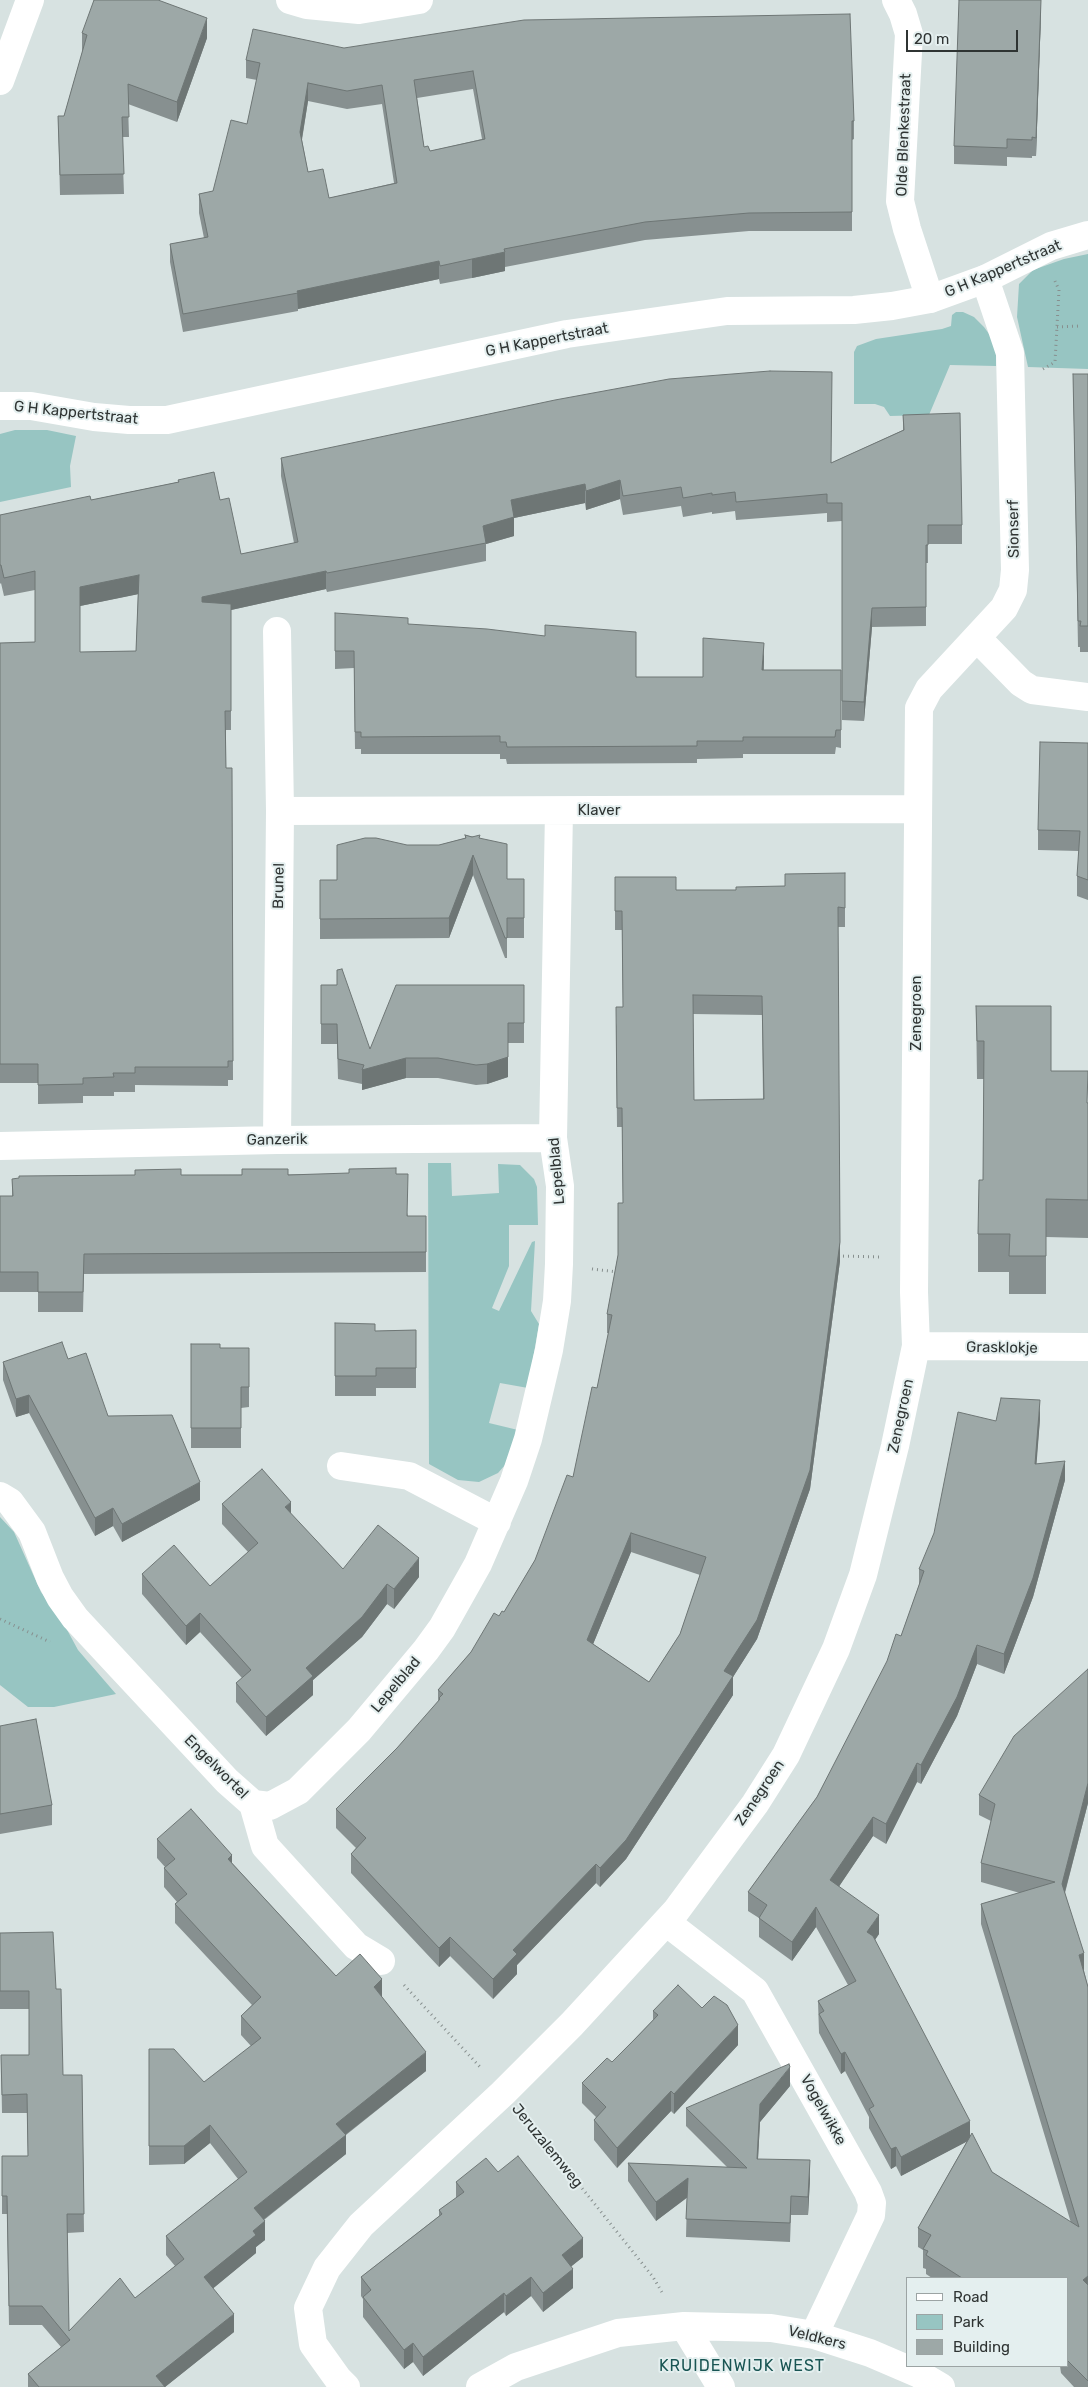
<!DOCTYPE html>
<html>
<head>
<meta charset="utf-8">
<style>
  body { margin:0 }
  #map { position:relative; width:1088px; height:2387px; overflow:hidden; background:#d7e2e1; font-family:Rubik,sans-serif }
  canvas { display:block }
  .legend { position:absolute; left:906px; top:2277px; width:162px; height:90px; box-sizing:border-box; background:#e4efef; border:1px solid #9ca4a4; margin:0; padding:6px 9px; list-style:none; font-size:15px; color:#2f3433 }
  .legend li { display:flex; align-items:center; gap:10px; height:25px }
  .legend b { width:25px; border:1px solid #9ca4a4 }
  .scale { position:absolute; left:906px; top:30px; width:112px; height:22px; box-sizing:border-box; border:2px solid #2f3433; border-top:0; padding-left:6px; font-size:15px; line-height:18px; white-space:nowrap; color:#2f3433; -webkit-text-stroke:4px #e4efef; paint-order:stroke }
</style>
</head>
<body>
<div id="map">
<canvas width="1088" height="2387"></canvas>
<ul class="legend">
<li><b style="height:6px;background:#fff"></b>Road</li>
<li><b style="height:14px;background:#97c5c2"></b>Park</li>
<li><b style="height:14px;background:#9da8a7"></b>Building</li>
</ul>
<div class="scale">20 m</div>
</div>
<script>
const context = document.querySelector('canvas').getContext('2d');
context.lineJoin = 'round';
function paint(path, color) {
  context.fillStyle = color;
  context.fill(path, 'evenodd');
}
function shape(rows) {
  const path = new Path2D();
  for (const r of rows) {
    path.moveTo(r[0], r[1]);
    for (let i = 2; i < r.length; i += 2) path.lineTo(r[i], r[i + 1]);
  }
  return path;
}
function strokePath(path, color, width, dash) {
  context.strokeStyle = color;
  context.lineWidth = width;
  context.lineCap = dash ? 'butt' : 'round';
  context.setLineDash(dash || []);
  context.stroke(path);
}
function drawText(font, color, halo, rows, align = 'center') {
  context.font = font + ' Rubik,sans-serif';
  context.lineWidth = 4;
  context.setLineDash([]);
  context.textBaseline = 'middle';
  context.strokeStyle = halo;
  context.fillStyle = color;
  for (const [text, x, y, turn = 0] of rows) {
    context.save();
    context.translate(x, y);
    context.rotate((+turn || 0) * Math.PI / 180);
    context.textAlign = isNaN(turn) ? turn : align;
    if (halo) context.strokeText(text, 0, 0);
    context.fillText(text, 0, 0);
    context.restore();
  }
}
paint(shape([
  [1088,254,1088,369,1028,367,1017,317,1019,284,1033,270,1064,259],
  [956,312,963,312,974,317,984,327,992,338,996,352,996,366,950,365,929,415,890,416,884,407,875,404,854,404,854,352,857,346,876,339,942,329,951,326,952,315],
  [15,430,47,430,76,436,70,466,71,487,0,502,0,434],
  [428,1163,451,1163,452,1196,499,1193,498,1164,520,1165,534,1179,537,1187,538,1225,509,1225,509,1266,492,1308,499,1311,532,1242,535,1241,531,1311,539,1324,528,1388,500,1383,489,1423,518,1430,505,1465,498,1473,479,1482,458,1480,429,1464],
  [0,1517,14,1532,41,1592,65,1626,78,1650,116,1694,54,1707,28,1707,0,1685]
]), '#97c5c2');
strokePath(shape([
  [1057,327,1080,326],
  [1043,369,1055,362,1059,290,1055,281],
  [838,1256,882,1257],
  [592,1269,618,1272],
  [0,1619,50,1642],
  [404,1985,481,2068],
  [526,2118,653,2277,663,2294]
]), '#878f8e', 3, [1, 4]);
strokePath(shape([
  [290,0,307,5,359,10,419,0],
  [896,0,903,14,909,34,900,201,907,229,930,299],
  [0,81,30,0],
  [977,638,1021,683,1032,690,1088,697],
  [280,811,917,809],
  [277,1140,280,811,277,631],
  [0,1146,277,1140,553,1138],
  [916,1346,1088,1347],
  [341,1466,409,1476,497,1522],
  [0,1496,10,1502,32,1532,50,1578,60,1597,75,1618,227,1781,253,1804,265,1846,356,1946,381,1961],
  [253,1804,270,1806,298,1791,359,1730,426,1650,442,1628,478,1564,514,1481,528,1439,549,1350,557,1301,559,1264,560,1186,553,1138,559,811],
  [666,1922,755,1991,868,2192,872,2203,871,2215,814,2335],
  [684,2326,721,2387],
  [346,2387,338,2379,313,2344,308,2308,327,2268,361,2225,503,2093,572,2024,676,1911,755,1804,786,1755,836,1649,863,1575,895,1446,916,1346,914,1292,919,708,929,689,1004,608,1013,590,1015,570,1010,353,985,279],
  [480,2387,516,2367,618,2333,684,2326,771,2328,814,2335,870,2353,919,2374,941,2387]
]), '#fff', 28);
strokePath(shape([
  [0,406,31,406,94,417,129,420,167,420,567,334,727,311,854,310,892,306,930,299,985,279,1051,246,1088,235]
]), '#fff', 28);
paint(shape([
  [1041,14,1036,156,1032,156,1032,158,1007,157,1007,166,954,164,954,146],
  [82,33,207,38,177,122,128,104,129,137,122,137,124,194,60,195,58,116,64,116,82,53],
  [344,48,854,121,854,139,852,140,852,231,749,231,645,240,505,267,505,271,472,278,440,284,439,279,298,309,298,311,183,332,170,262,170,244,204,238,199,213,199,194,213,191,247,124,257,80,246,78,246,60],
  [473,89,482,139,430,151,424,147,417,98],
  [308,101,347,109,382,104,394,183,329,198,308,172,302,140],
  [1073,374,1088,374,1088,652,1080,652,1080,647,1078,647],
  [903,415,962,525,962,544,928,544,928,563,926,563,926,626,872,627,864,721,842,720,842,521,827,522,827,513,736,520,735,511,712,514,712,512,683,517,681,506,623,515,620,499,586,510,585,503,514,518,514,536,486,544,486,561,327,592,326,589,231,610,231,730,226,730,226,768,232,768,233,1080,228,1080,228,1086,135,1085,135,1092,114,1092,114,1096,83,1096,83,1103,38,1104,38,1083,0,1083,0,643,35,642,35,590,4,596,1,583,0,584,0,515,91,500,178,482,178,480,220,500,241,554,294,543,281,476,281,458,831,463,903,430],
  [138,594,136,651,80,652,80,606],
  [408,624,636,677,703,677,764,660,764,670,841,730,841,748,836,747,835,754,743,754,743,758,697,759,697,763,507,764,506,759,500,759,500,754,361,754,361,749,355,749,354,668,335,669,335,651],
  [1088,743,1088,900,1077,896,1077,876,1079,851,1038,850,1038,830],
  [465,835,480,838,507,879,524,879,524,938,507,938,507,958,505,958,473,875,449,938,320,939,320,880,337,880,407,845,439,845,465,838],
  [845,873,845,927,838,927,840,1261,810,1489,757,1639,733,1677,733,1695,626,1859,600,1887,596,1883,517,1965,517,1974,493,1999,450,1956,439,1967,351,1873,351,1854,356,1848,336,1828,336,1809,397,1748,438,1702,438,1690,471,1652,499,1616,504,1612,535,1560,573,1477,597,1388,609,1333,607,1333,607,1314,618,1255,623,1203,622,1127,617,1127,616,1026,623,1007,622,930,615,930,615,877,676,890,736,890,785,886],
  [693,1014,762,1015,763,1099,694,1100],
  [631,1552,700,1575,680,1634,649,1682,593,1644],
  [321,985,370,1049,524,985,524,1043,508,1043,508,1077,487,1084,476,1085,438,1078,406,1078,362,1090,362,1084,338,1079,337,1044,321,1044],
  [976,1006,1088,1103,1088,1238,1046,1237,1046,1294,1009,1294,1009,1272,978,1272,978,1234,983,1180,984,1079,977,1079],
  [396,1174,408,1216,426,1216,426,1272,84,1274,83,1312,38,1312,38,1292,0,1292,0,1196,12,1196,12,1179,181,1175],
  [335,1323,375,1331,416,1330,416,1388,376,1388,376,1396,335,1396],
  [191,1344,220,1348,249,1348,249,1407,241,1408,241,1448,191,1448],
  [68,1359,108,1416,200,1500,122,1542,113,1526,95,1536,29,1413,16,1417,3,1380,3,1362],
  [1040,1419,1036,1464,1065,1480,1033,1597,1004,1674,977,1664,957,1716,921,1784,917,1782,886,1844,873,1836,839,1886,879,1934,875,1940,970,2137,992,2172,1071,2223,981,1924,981,1904,1020,1893,981,1882,981,1863,991,1821,979,1815,979,1795,1088,1669,1088,1803,1065,1893,1088,1987,1088,2387,1074,2387,1061,2373,1060,2366,1067,2366,1067,2278,932,2278,926,2274,926,2269,923,2268,923,2250,918,2247,918,2228,967,2141,901,2176,896,2166,891,2169,869,2128,869,2117,845,2071,841,2074,819,2033,818,2001,848,1985,816,1927,792,1961,759,1937,759,1918,748,1911,748,1892,817,1797,901,1636,919,1585,919,1569,996,1421],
  [222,1504,291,1514,343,1569,419,1577,394,1609,387,1604,362,1637,313,1680,313,1695,266,1736,236,1702,236,1683,242,1678,200,1632,186,1645,142,1594,142,1574,210,1586,248,1552,222,1524],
  [0,1726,52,1805,52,1825,0,1834],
  [157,1839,232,1863,336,1976,382,1997,426,2071,346,2135,346,2154,264,2220,265,2240,256,2247,256,2253,213,2288,234,2332,165,2387,28,2387,28,2374,61,2347,42,2325,9,2325,7,2214,2,2214,2,2156,28,2156,27,2113,2,2113,1,2057,29,2055,29,2009,0,2009,0,1933,56,1989,63,2075,82,2075,84,2232,67,2233,69,2331,135,2298,175,2266,166,2255,166,2236,238,2179,210,2143,184,2164,149,2165,149,2049,204,2082,251,2046,241,2035,241,2016,252,2005,175,1923,175,1904,177,1902,164,1887,164,1868,165,1867,157,1858],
  [653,2011,738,2045,674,2114,671,2111,617,2168,594,2140,594,2120,596,2117,582,2103,582,2083,612,2062,653,2020],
  [790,2086,760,2122,758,2159,810,2179,808,2215,791,2215,790,2242,686,2237,687,2197,656,2221,628,2181,628,2163,727,2167,686,2126,686,2108],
  [498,2172,583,2257,571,2266,573,2288,543,2312,531,2296,506,2316,504,2312,423,2376,413,2362,404,2369,363,2317,363,2299,361,2296,361,2277,439,2216,439,2210,456,2198,456,2182]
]), '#879090');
paint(shape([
  [1041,0,1041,14,1036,156,1036,138],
  [207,18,207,38,177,122,177,102],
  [308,83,308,101,300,150,300,132],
  [505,252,505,271,472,278,472,259],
  [439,261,439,279,298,309,297,291],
  [620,480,620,499,586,510,586,491],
  [585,484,585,503,514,518,514,536,486,544,483,526,511,500],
  [326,571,326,589,231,610,231,730,231,610,202,616,202,597],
  [139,575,139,594,80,606,80,587],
  [872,608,872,627,864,721,864,702],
  [764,643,764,660,762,688,762,670],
  [473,855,473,875,449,938,449,918],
  [508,1057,508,1077,487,1084,487,1064],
  [406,1058,406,1078,362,1090,362,1070],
  [840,1242,840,1261,810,1489,757,1639,733,1677,733,1695,626,1859,600,1887,600,1868],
  [29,1395,29,1413,16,1417,16,1399],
  [1040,1400,1040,1419,1035,1484,1035,1464],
  [1065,1461,1065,1480,1033,1597,1004,1674,1004,1654],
  [200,1482,200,1500,122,1542,122,1524],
  [291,1502,291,1521,285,1507],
  [113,1508,113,1526,95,1536,95,1518],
  [631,1533,631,1552,587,1659,587,1640],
  [419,1558,419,1577,394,1609,394,1589],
  [387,1584,387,1604,362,1637,313,1680,313,1695,266,1736,266,1717,306,1668],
  [200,1613,200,1632,186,1645,186,1626],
  [977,1645,977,1664,957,1716,921,1784,921,1765],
  [917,1763,917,1782,886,1844,886,1824],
  [1088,1783,1088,1803,1062,1903,1062,1884],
  [873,1817,873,1836,830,1900,830,1880],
  [232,1855,232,1874,228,1859],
  [596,1864,596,1883,517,1965,517,1974,493,1999,493,1979,513,1950],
  [816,1907,816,1927,792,1961,792,1942],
  [879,1915,879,1934,867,1951,867,1932],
  [450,1937,450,1956,439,1967,439,1948],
  [1084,1953,1084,1973,1079,1955],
  [382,1979,382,1998,374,1987],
  [738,2025,738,2045,674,2114,674,2094],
  [426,2052,426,2071,336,2142,336,2124],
  [845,2052,845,2071,841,2074,841,2054],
  [790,2067,790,2086,760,2122,757,2177,757,2159,760,2104],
  [671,2091,671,2111,617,2168,617,2148],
  [970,2121,970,2140,901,2176,901,2157],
  [210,2125,210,2143,184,2164,184,2146],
  [346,2135,346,2154,254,2227,254,2208],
  [896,2147,896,2166,891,2169,891,2149],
  [810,2160,810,2179,808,2215,808,2197],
  [688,2178,688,2197,656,2221,656,2202],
  [265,2221,265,2240,256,2247,256,2253,204,2296,204,2277,253,2231],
  [583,2238,583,2257,562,2274,562,2255],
  [573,2269,573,2288,543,2312,543,2293],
  [1088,2276,1088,2295,1083,2280],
  [531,2277,531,2296,506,2316,506,2296],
  [504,2293,504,2312,423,2376,423,2357],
  [234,2314,234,2332,165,2387,156,2376],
  [413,2343,413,2362,404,2369,404,2350]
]), '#6e7675');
const building = shape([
  [94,0,158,0,207,18,177,102,128,84,129,117,122,117,124,174,60,175,58,116,64,116,87,35,82,33,94,0],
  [959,0,1041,0,1036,138,1032,137,1032,140,1007,139,1007,148,954,146,959,0],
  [850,14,854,121,852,121,852,212,749,213,645,222,504,249,505,252,472,259,440,266,439,261,297,291,298,293,183,314,170,244,208,237,199,194,213,191,231,120,247,124,260,63,246,60,253,29,344,48,524,20,850,14],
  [473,71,485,139,430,151,428,146,424,147,414,80,473,71],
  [308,83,347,91,382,85,397,183,329,198,323,169,308,172,300,132,308,83],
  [770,371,832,372,831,463,904,430,903,415,960,413,962,525,928,525,928,545,926,545,926,607,872,608,864,702,842,701,842,503,827,503,827,494,736,502,735,492,712,495,712,493,683,498,681,487,623,496,620,480,586,491,585,484,511,500,514,517,483,526,486,543,327,573,326,571,202,597,202,602,231,604,231,711,225,711,226,768,232,768,233,1061,228,1061,228,1067,135,1067,135,1073,113,1073,114,1077,83,1078,83,1084,38,1085,38,1064,0,1064,0,643,35,642,35,571,4,578,1,565,0,565,0,515,90,496,91,500,179,482,178,480,214,472,220,500,229,498,241,554,298,542,281,458,555,400,669,379,770,371],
  [139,575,136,651,80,652,80,587,139,575],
  [1073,374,1088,374,1088,626,1080,626,1081,621,1078,621,1073,374],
  [335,613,408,618,408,624,487,629,545,636,545,625,636,632,636,677,703,677,703,638,764,643,762,670,841,670,841,730,836,730,835,737,743,737,743,741,697,741,697,746,507,747,506,742,500,742,500,736,361,737,361,732,355,732,354,651,335,651,335,613],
  [1040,742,1088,743,1088,880,1077,876,1080,831,1038,830,1040,742],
  [465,835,472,837,480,835,479,838,507,844,507,879,524,879,524,918,507,918,507,938,505,938,473,855,449,918,320,919,320,880,337,880,337,845,365,838,376,838,407,845,439,845,466,838,465,835],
  [845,873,845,908,838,907,840,1242,810,1470,757,1620,724,1671,733,1676,626,1840,600,1868,596,1864,513,1950,517,1954,493,1979,450,1937,439,1948,365,1869,351,1854,366,1838,336,1809,397,1748,440,1699,439,1698,443,1694,438,1690,471,1652,494,1613,499,1616,502,1611,504,1612,535,1560,567,1475,573,1477,592,1387,597,1388,612,1315,607,1314,618,1255,618,1203,623,1203,622,1108,617,1108,616,1007,623,1007,622,911,615,911,615,877,676,877,676,890,736,890,736,887,785,886,785,874,845,873],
  [693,995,762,996,764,1099,694,1100,693,995],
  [631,1533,706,1557,680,1634,649,1682,587,1640,631,1533],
  [342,969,370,1049,396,985,524,985,524,1023,508,1023,508,1057,487,1064,476,1065,438,1058,406,1058,362,1070,364,1065,338,1059,337,1024,321,1024,321,985,337,985,337,970,342,969],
  [976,1006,1051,1006,1051,1071,1088,1071,1087,1103,1088,1103,1088,1200,1046,1199,1046,1256,1009,1256,1010,1234,978,1234,979,1180,983,1180,984,1041,977,1041,976,1006],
  [396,1168,396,1174,408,1174,407,1216,426,1216,426,1252,84,1254,83,1292,38,1292,38,1272,0,1272,0,1196,13,1196,12,1179,19,1178,19,1176,135,1175,135,1170,181,1169,181,1175,242,1175,242,1169,288,1169,288,1175,349,1173,349,1169,396,1168],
  [335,1323,375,1324,375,1331,416,1330,416,1368,376,1368,376,1376,335,1376,335,1323],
  [62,1342,68,1359,86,1353,108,1416,172,1415,200,1482,122,1524,113,1508,95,1518,29,1395,16,1399,3,1362,62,1342],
  [191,1344,220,1344,220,1348,249,1348,249,1387,241,1387,241,1428,191,1428,191,1344],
  [1001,1398,1040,1400,1035,1464,1065,1461,1033,1578,1004,1654,977,1645,957,1697,921,1765,917,1763,886,1824,873,1817,830,1880,879,1915,867,1932,873,1936,970,2121,901,2157,896,2147,891,2149,869,2109,874,2106,845,2052,841,2054,819,2014,824,2011,818,2001,856,1981,816,1907,792,1942,759,1918,767,1905,748,1892,817,1797,887,1661,896,1634,901,1636,924,1571,919,1569,934,1533,958,1412,996,1421,1001,1398],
  [262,1469,291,1502,285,1507,343,1569,378,1525,419,1558,394,1589,387,1584,362,1617,306,1668,313,1676,266,1717,236,1683,251,1670,200,1613,186,1626,142,1574,174,1545,210,1586,258,1543,222,1504,262,1469],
  [1088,1669,1088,1783,1062,1884,1084,1953,1079,1955,1088,1987,1088,2276,1083,2280,1088,2285,1088,2381,1067,2360,1067,2278,962,2278,926,2255,928,2251,923,2249,931,2235,918,2228,972,2133,992,2172,1079,2227,981,1904,1055,1882,981,1863,995,1804,979,1795,1014,1736,1088,1669],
  [36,1719,52,1805,0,1814,0,1726,36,1719],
  [191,1809,232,1855,228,1859,336,1976,360,1954,382,1979,374,1987,426,2052,336,2124,346,2135,254,2208,265,2221,253,2231,256,2235,204,2277,234,2314,156,2376,165,2387,39,2387,28,2374,70,2340,42,2306,9,2306,7,2196,2,2196,2,2156,28,2156,27,2094,2,2095,1,2057,1,2055,29,2055,29,1991,0,1991,0,1933,53,1932,56,1989,61,1989,63,2075,82,2075,84,2214,67,2214,69,2331,120,2278,135,2298,184,2259,166,2236,247,2172,210,2125,184,2146,149,2146,149,2049,174,2049,204,2082,261,2038,241,2016,261,1997,175,1904,187,1894,164,1868,175,1859,157,1839,191,1809],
  [678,1985,702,2008,714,1996,727,2005,738,2025,674,2094,671,2091,617,2148,594,2120,606,2107,582,2083,607,2058,612,2062,635,2039,658,2015,653,2011,678,1985],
  [789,2064,790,2067,760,2104,757,2159,810,2160,808,2197,791,2196,790,2223,686,2219,688,2178,656,2202,628,2163,747,2168,686,2108,789,2064],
  [518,2156,583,2238,562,2255,573,2269,543,2293,531,2277,506,2296,504,2293,423,2357,413,2343,404,2350,363,2297,371,2290,361,2277,442,2214,439,2210,464,2192,456,2182,486,2158,498,2172,518,2156]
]);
paint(building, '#9da8a7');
strokePath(building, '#6e7675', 1);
drawText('15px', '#2f3433', '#e4efef', [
  ["Olde Blenkestraat",904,135,-88],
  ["G H Kappertstraat",1003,269,-23],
  ["G H Kappertstraat",547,340,-11],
  ["G H Kappertstraat",76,413,6],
  ["Sionserf",1014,529,-91],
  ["Klaver",599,811],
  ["Brunel",279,886,-89],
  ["Zenegroen",917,1013,-90],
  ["Ganzerik",277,1140,-1],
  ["Lepelblad",557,1171,-95],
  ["Grasklokje",1002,1348,1],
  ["Zenegroen",901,1416,-78],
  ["Lepelblad",396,1685,-50],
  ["Engelwortel",216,1767,45],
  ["Zenegroen",760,1793,-56],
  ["Vogelwikke",823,2110,61],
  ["Jeruzalemweg",547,2146,51],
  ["Veldkers",817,2338,14]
]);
context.letterSpacing = '1px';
drawText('16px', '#195553', '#e4efef', [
  ["KRUIDENWIJK WEST",742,2366]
]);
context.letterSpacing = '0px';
</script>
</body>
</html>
